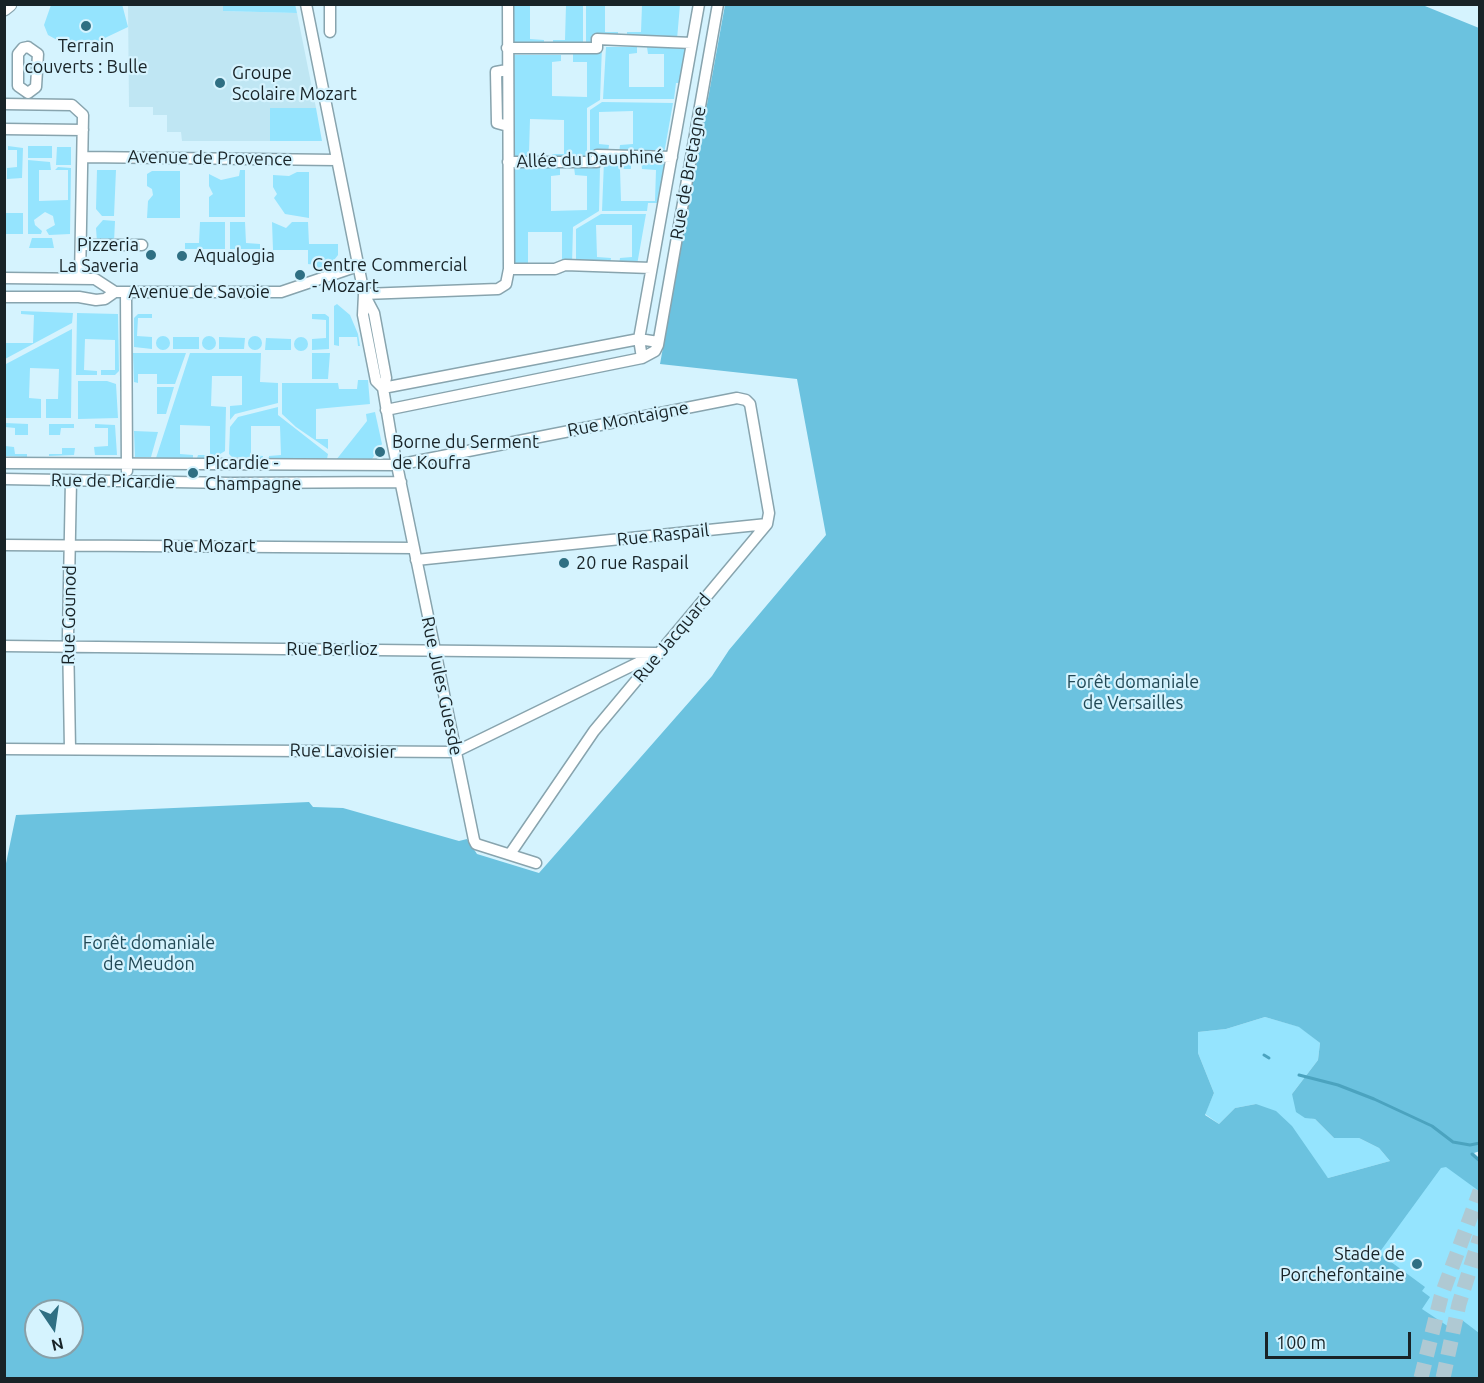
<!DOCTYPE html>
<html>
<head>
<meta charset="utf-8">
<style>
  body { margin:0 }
  #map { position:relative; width:1484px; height:1383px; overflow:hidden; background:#d5f3fe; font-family:Ubuntu,sans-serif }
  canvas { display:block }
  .frame { position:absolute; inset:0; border:6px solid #182327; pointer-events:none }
  .north { position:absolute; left:24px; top:1299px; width:60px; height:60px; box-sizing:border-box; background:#d5f3fe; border:2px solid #89a0a8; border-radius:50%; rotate:167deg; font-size:16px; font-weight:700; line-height:24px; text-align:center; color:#182327 }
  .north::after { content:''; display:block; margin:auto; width:21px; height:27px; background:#2f6f83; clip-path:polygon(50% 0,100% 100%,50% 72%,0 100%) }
  .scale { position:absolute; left:1265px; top:1332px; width:146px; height:27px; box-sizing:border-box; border:3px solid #182327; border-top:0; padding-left:8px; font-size:18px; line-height:21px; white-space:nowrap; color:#182327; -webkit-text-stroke:4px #d5f3fe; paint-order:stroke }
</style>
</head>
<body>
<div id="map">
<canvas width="1484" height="1383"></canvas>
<div class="frame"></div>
<div class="north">N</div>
<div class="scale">100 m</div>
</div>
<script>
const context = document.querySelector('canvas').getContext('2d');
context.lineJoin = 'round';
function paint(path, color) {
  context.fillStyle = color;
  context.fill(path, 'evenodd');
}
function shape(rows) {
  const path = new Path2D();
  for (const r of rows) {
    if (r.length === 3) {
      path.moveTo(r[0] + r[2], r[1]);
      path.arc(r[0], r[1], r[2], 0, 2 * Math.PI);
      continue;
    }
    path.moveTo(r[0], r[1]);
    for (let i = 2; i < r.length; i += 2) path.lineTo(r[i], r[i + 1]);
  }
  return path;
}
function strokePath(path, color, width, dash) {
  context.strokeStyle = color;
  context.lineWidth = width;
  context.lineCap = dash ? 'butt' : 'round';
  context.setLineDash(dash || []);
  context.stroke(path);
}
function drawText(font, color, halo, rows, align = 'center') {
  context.font = font + ' Ubuntu,sans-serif';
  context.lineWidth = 4.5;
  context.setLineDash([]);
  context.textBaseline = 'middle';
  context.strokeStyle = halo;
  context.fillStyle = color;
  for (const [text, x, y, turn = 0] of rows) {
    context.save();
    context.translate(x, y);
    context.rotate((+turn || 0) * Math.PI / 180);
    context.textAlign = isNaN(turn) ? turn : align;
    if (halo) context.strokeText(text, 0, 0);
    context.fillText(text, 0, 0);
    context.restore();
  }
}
paint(shape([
  [128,5,223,5,223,11,297,13,316,108,271,108,270,141,182,141,181,132,167,132,167,115,153,115,153,107,129,107]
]), '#bfe6f3');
paint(shape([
  [122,4,128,27,88,46,70,47,48,35,44,25,51,5],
  [295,4,297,13,223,11,223,5],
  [510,5,530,5,530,39,544,40,544,46,510,46],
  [546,5,583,5,583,46,553,46,553,40,565,40,566,5],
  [586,5,605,5,605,32,618,32,618,37,594,47,586,46],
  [642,5,680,5,677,39,627,37,627,32,641,32],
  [599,46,602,46,600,100,587,108,587,160,552,160,552,154,564,154,564,120,530,119,529,153,537,154,537,160,510,160,510,55,561,55,561,61,552,62,552,96,587,97,587,62,573,62,573,54,598,54],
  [606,47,637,47,637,53,629,54,629,87,664,87,664,54,648,54,647,47,687,47,681,83,676,83,674,99,603,99],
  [602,102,673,103,664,154,619,154,620,145,633,144,633,111,599,112,599,144,609,145,608,153,590,161,590,110],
  [270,108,316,108,322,141,270,141],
  [8,146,23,148,22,178,7,179,7,168,17,167,17,150,8,150],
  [28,146,52,146,52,158,28,158],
  [57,147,71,147,71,165,56,165],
  [28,160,50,162,51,170,39,170,39,201,68,200,68,170,55,170,58,167,71,168,70,234,49,235,46,230,55,225,54,221,53,216,45,212,34,220,35,225,42,231,41,234,28,234],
  [641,160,667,161,660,203,648,203,647,211,602,211,604,161,631,161,631,169,620,169,621,201,655,201,656,170,642,169],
  [510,166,560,167,560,175,551,176,551,211,587,210,587,176,575,175,574,167,600,167,599,211,573,227,572,264,562,263,562,232,528,232,528,263,540,264,510,268],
  [97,170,116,170,114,216,102,216,96,209],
  [240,170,245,170,245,217,209,217,209,197,213,194,209,186,209,174,221,180,239,176],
  [152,171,180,171,180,218,147,218,148,201,153,195,152,189,147,186,147,174],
  [297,172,309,172,309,218,285,214,274,198,277,194,273,187,273,175,289,176],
  [5,213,23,213,23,234,5,234],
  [601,214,646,214,637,265,619,265,620,258,632,257,632,225,596,225,597,257,611,258,610,265,576,264,576,229],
  [103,220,115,221,114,242,97,242,96,228],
  [200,222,225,222,225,249,185,249,185,243,199,243],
  [230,222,245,222,246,243,260,244,260,249,230,249],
  [272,222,286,228,292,222,308,222,309,244,338,244,338,255,331,264,316,269,316,265,308,264,308,250,273,250],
  [32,238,52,238,54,248,29,248],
  [337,304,350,315,358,334,360,346,358,346,357,337,339,337,339,346,334,345,334,306],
  [21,311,73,313,72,323,5,359,5,343,33,343,34,315,21,314],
  [77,313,118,314,119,371,115,375,101,375,101,370,115,370,115,340,85,339,84,370,97,371,97,375,76,375],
  [138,314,152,314,152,318,138,318,137,336,152,337,152,349,134,347,134,318],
  [312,314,325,314,329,317,329,349,312,350,312,339,326,338,326,320,312,319],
  [72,329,71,418,46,418,46,399,58,399,59,369,30,368,29,398,41,399,41,418,5,418,6,364],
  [163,343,7],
  [209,343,7],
  [255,343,7],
  [301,344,7],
  [173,337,199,337,199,349,173,349],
  [219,337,245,338,244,349,219,349],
  [266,338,291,339,291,350,265,350],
  [133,353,186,353,175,384,157,384,157,374,138,374,138,383,134,382],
  [190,353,261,353,260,382,278,383,278,403,235,414,230,420,230,406,242,405,242,376,212,376,211,406,226,407,225,451,212,459,197,458,198,455,210,455,210,426,180,425,180,454,193,455,193,458,156,458],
  [312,353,330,353,328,379,312,379],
  [358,380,368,380,370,404,316,409,316,439,328,439,328,449,296,427,282,414,282,383,338,383,339,389,357,389],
  [78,381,107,381,116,384,118,418,78,419],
  [157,387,174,387,166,414,157,414],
  [278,407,278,415,328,454,327,459,269,458,269,456,281,455,280,426,251,426,251,455,263,456,263,458,232,457,229,454,230,427,238,417],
  [375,412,382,444,372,459,336,460,367,421,366,414],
  [5,423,28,424,28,435,15,435,15,428,5,427],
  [49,424,74,424,74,428,61,428,60,435,49,435],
  [95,424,115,425,117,455,95,455,94,447,108,446,108,428,95,428],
  [134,431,158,432,151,457,135,457],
  [5,446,14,447,15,454,27,454,27,457,5,456],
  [62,448,75,448,74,455,49,456,49,454,62,454],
  [1265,1017,1300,1027,1320,1043,1318,1060,1292,1094,1305,1117,1315,1119,1334,1138,1359,1138,1379,1148,1390,1161,1328,1178,1256,1104,1235,1108,1219,1124,1205,1114,1214,1093,1198,1053,1198,1032,1226,1029],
  [1447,1160,1479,1185,1479,1378,1391,1378,1331,1196]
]), '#95e4fe');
paint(shape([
  [1420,4,1479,28,1480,1151,1474,1153,1479,1158,1479,1191,1446,1167,1441,1168,1379,1253,1425,1287,1422,1291,1430,1297,1422,1309,1452,1329,1462,1320,1479,1333,1479,1378,5,1378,4,873,16,815,309,802,313,807,343,808,459,841,467,839,477,854,539,873,712,676,729,650,826,535,797,379,660,364,725,5],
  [1265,1017,1299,1027,1320,1043,1318,1060,1292,1094,1296,1112,1305,1118,1315,1119,1334,1138,1359,1138,1379,1148,1390,1161,1328,1178,1292,1126,1276,1111,1256,1104,1235,1108,1219,1124,1205,1115,1214,1093,1198,1053,1198,1032,1226,1029],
  [36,1311,72,1311,72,1347,36,1347]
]), '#6bc2df');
strokePath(shape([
  [1264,1055,1269,1058],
  [1299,1075,1338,1085,1374,1099,1432,1126,1453,1142,1470,1145,1480,1143],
  [1472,1154,1480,1161]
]), '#4ba3bf', 3);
strokePath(shape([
  [1421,1378,1441,1297,1480,1191],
  [1443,1378,1459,1304,1480,1237]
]), '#afc9d3', 15, [15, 8]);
const minor = shape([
  [306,4,364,294,363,315,376,381,383,388],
  [330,32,330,4],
  [28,47,38,54,36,87,28,93,18,86,18,54,23,48,28,47],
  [507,48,597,48,597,39,692,43],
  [507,70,496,72,497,123,508,126],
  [4,104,72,105,83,115,80,279],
  [4,129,83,130],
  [83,157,337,160],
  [508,162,597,162,597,155,672,157],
  [81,245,142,245],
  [509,269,555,269,565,265,651,268],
  [4,278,95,279,115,292,281,292,358,266],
  [126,292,127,471],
  [364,294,374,313,386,378,383,388,391,436,474,840,476,844,536,863],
  [364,294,498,289,506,284,509,269,508,4],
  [4,297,79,297,96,300,105,299,115,292],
  [642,358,639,339,658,342],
  [383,388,639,339,699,4],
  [386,410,642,358,655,351,658,345,718,4],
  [4,463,397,465,737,398,746,400,750,404,769,513,767,524,594,731,510,854],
  [4,479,231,483,401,482],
  [4,545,414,548],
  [416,560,767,524],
  [4,646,656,653],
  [4,749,455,752,656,654],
  [70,749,68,636,71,480]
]);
const highway = shape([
  [4,8,9,4]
]);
strokePath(minor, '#88a4ae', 13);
strokePath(highway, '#88a4ae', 17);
strokePath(minor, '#fff', 10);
strokePath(highway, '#fff', 15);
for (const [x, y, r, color] of [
  [86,26,6,"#2f6f83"],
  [220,83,6,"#2f6f83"],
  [151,255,6,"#2f6f83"],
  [182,256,6,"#2f6f83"],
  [300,275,6,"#2f6f83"],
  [380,452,6,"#2f6f83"],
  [193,473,6,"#2f6f83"],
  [564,563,6,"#2f6f83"],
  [1417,1264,6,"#2f6f83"]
]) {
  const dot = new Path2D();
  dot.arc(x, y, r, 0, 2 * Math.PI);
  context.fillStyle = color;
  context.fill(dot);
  strokePath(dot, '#d5f3fe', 2);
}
drawText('18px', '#182327', '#d5f3fe', [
  ["Terrain",86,46,"center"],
  ["couverts : Bulle",86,67,"center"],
  ["Groupe",232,73],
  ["Scolaire Mozart",232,94],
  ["Pizzeria",139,245,"right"],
  ["La Saveria",139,266,"right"],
  ["Aqualogia",194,256],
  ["Centre Commercial",312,265],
  ["- Mozart",312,286],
  ["Borne du Serment",392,442],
  ["de Koufra",392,463],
  ["Picardie -",205,463],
  ["Champagne",205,484],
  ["20 rue Raspail",576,563],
  ["Stade de",1405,1254,"right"],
  ["Porchefontaine",1405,1275,"right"]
], 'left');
drawText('18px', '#182327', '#d5f3fe', [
  ["Avenue de Provence",210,158,1],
  ["Allée du Dauphiné",590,159,-2],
  ["Rue de Bretagne",688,173,-80],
  ["Avenue de Savoie",199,292],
  ["Rue Montaigne",628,419,-11],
  ["Rue de Picardie",113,481,1],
  ["Rue Raspail",663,535,-6],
  ["Rue Mozart",209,546],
  ["Rue Gounod",69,615,-89],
  ["Rue Jacquard",672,638,-50],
  ["Rue Berlioz",332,649],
  ["Rue Jules Guesde",442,686,78],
  ["Rue Lavoisier",343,751,1]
]);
drawText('18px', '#224956', '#d5f3fe', [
  ["Forêt domaniale",1133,682],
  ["de Versailles",1133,703],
  ["Forêt domaniale",149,943],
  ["de Meudon",149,964]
]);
</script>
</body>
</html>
